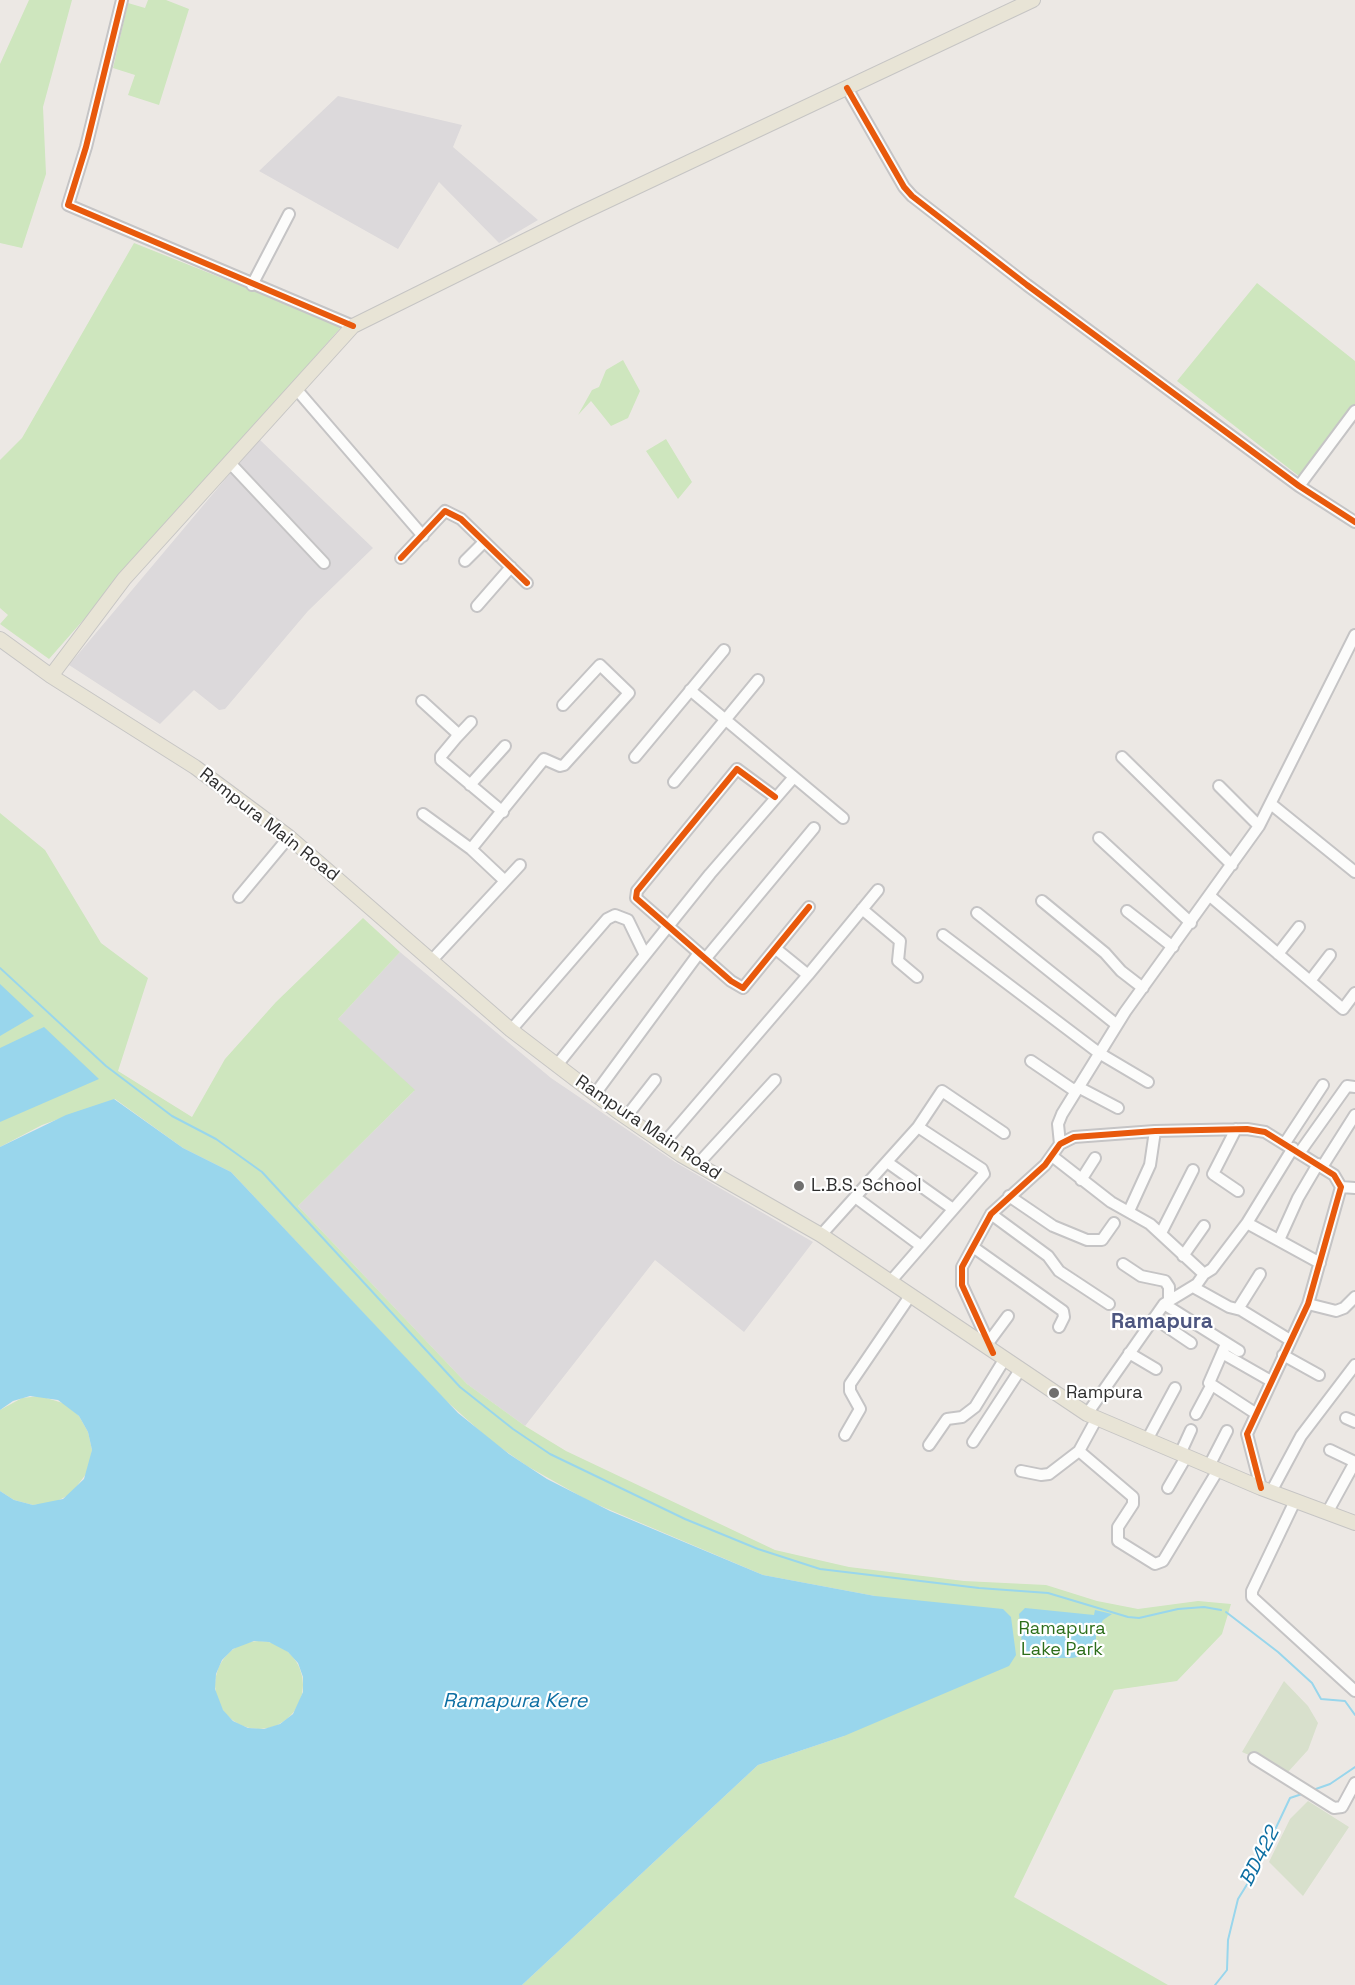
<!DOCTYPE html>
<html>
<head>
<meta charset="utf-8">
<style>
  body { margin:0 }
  canvas { display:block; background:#ece8e4 }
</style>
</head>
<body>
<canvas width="1355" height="1985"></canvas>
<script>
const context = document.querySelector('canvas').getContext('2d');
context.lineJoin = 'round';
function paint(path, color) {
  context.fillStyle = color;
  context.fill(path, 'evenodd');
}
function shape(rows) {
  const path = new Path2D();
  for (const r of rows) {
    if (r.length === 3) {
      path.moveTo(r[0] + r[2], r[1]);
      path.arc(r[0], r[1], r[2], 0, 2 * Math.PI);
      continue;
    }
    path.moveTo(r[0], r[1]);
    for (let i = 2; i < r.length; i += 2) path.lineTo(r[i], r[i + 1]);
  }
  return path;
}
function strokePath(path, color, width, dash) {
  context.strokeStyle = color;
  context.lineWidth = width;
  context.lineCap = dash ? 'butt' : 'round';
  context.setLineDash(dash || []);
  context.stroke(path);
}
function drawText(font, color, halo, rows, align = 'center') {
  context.font = font + ' "Space Grotesk",sans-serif';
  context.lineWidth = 4.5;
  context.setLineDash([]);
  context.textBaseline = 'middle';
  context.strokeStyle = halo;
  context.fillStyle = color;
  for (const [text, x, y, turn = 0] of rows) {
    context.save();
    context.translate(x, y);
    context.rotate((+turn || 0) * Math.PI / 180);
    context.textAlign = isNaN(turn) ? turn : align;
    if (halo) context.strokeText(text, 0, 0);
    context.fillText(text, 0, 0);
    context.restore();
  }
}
paint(shape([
  [338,96,462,125,453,147,538,220,499,243,439,182,398,249,259,171],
  [259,439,373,548,308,611,225,709,219,710,194,690,160,724,69,665],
  [400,952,551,1078,675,1162,813,1242,744,1332,655,1260,525,1426,467,1384,298,1206,414,1091,338,1019]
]), '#dcd9db');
paint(shape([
  [29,0,72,0,43,107,46,174,22,248,0,243,0,64],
  [148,0,166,0,189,9,159,105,128,95,135,75,113,68,128,3,145,8],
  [134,243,342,326,49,659,0,624,8,615,0,608,0,460,22,438],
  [1257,283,1355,361,1355,404,1300,477,1177,381],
  [623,360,640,391,628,418,611,426,591,401,578,415,592,390,599,387,606,370],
  [666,439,692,482,678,499,646,451],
  [0,813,45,850,101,943,148,978,118,1071,192,1117,225,1059,276,1002,363,918,400,952,338,1019,415,1090,298,1206,467,1384,525,1426,566,1451,775,1550,849,1567,964,1581,1046,1585,1097,1601,1138,1609,1198,1601,1231,1604,1222,1634,1177,1681,1114,1690,1014,1897,1168,1985,522,1985,758,1765,844,1736,875,1596,763,1575,589,1501,527,1466,491,1441,443,1398,231,1172,183,1148,115,1099,42,1125,0,1147],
  [40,1396,66,1404,79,1416,88,1432,92,1450,89,1470,71,1494,53,1503,33,1505,14,1500,0,1491,0,1410,22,1398],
  [259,1685,44]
]), '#cee6be');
paint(shape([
  [1284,1681,1308,1706,1318,1723,1308,1750,1288,1772,1242,1752],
  [1308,1801,1349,1827,1303,1896,1269,1862,1290,1819]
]), '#d8e0cc');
paint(shape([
  [0,984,34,1016,0,1036],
  [44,1027,99,1079,0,1122,0,1048],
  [114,1099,183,1148,231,1172,458,1413,509,1454,547,1479,610,1511,763,1575,875,1596,1003,1609,1011,1617,1016,1655,1009,1666,844,1736,758,1765,522,1985,0,1985,0,1491,14,1500,33,1505,63,1499,84,1479,92,1450,88,1432,79,1416,58,1400,30,1396,13,1401,0,1410,0,1147,66,1115],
  [254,1641,269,1642,288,1652,298,1663,303,1677,303,1692,293,1714,280,1724,264,1729,248,1728,233,1721,223,1710,215,1689,216,1674,222,1660,233,1649],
  [1025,1608,1094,1615,1095,1610,1112,1614,1103,1620,1096,1633,1096,1643,1101,1653,1072,1658,1032,1658,1023,1654,1019,1614]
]), '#99d6ec');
strokePath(shape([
  [0,968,106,1066,172,1116,216,1139,262,1172,460,1387,513,1429,550,1454,685,1519,758,1549,820,1569,979,1588,1048,1593,1128,1617,1139,1618,1178,1609,1204,1607,1221,1610],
  [1226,1612,1278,1652,1312,1683,1321,1699,1345,1701,1355,1715],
  [1313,1790,1330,1784,1355,1767],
  [1215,1985,1227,1970,1228,1940,1238,1899,1256,1870,1290,1798,1302,1794]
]), '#99d6ec', 2);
const minor = shape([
  [122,0,86,147,68,205,353,326],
  [847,88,904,187,912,196,1027,285,1299,486,1355,522],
  [252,285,289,214],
  [297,390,423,536],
  [230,463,324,563],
  [1299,486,1355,411],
  [401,558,445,511,461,519,527,583],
  [465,561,484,542],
  [477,606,511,567],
  [690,690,843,818],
  [422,701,457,733,456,738,441,756,441,760,503,812],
  [456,738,471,722],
  [635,757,724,650],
  [1122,757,1232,865],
  [674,782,758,680],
  [470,785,505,746],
  [1219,786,1259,826],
  [775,797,737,769,637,891,636,898,731,981,743,988,809,907],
  [1271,804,1355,872],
  [423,814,471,849,505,881],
  [1099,838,1191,923],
  [471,849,544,759,560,766,564,765,629,693,600,665,563,705],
  [1210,896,1343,1009,1355,993],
  [239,897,289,837],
  [1042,901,1105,953,1121,971,1143,988],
  [862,909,900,941,898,961,917,977],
  [1127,911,1173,947],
  [977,913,1117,1025],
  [943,935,1099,1053,1148,1082],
  [776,949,808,975,878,890],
  [1278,954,1299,927],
  [706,958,814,828],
  [432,960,520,865],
  [1310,981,1330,955],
  [511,1030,607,919,615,915,628,920,645,955],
  [1031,1061,1075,1091],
  [557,1065,710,874,794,777],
  [1078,1087,1118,1108],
  [595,1094,699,953],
  [630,1112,655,1080],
  [1236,1129,1213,1174,1238,1191],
  [664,1143,808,975],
  [1285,1143,1323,1085],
  [1060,1144,1058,1124,1062,1114,1125,1012,1259,826,1355,635],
  [1300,1152,1347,1086,1355,1087],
  [1052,1156,1111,1202,1150,1224,1204,1274,1212,1269,1247,1223,1293,1148],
  [887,1162,953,1209],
  [698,1164,775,1080],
  [1322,1167,1355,1115],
  [1081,1180,1095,1158],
  [1341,1187,1355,1188],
  [1009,1196,1053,1226,1087,1240,1102,1240,1114,1223],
  [855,1197,921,1246],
  [1129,1211,1150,1165,1155,1131],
  [991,1214,1048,1256,1059,1271,1109,1304],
  [1247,1223,1320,1263],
  [1161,1233,1193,1170],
  [821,1235,918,1127,942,1091,1004,1133],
  [1279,1240,1298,1198,1318,1164],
  [973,1247,1063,1311,1064,1317,1059,1327],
  [1183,1256,1204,1226],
  [1123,1264,1141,1276,1165,1281,1169,1287,1169,1299],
  [890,1282,984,1174,982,1169,918,1127],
  [1193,1287,1229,1307,1241,1310,1290,1340],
  [1164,1304,1239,1351],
  [1308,1304,1336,1311,1344,1308,1355,1297],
  [1238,1309,1260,1274],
  [1154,1318,1191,1343],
  [988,1343,1008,1316],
  [1226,1344,1209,1383,1255,1413],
  [992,1350,962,1285,962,1267,991,1214,1045,1165,1060,1144,1074,1137,1155,1131,1247,1129,1265,1132,1334,1175,1341,1187,1308,1304,1247,1434,1261,1488],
  [1129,1353,1156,1369],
  [1222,1353,1271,1381],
  [1283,1355,1319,1375],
  [1087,1414,1164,1304,1197,1284,1204,1274],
  [1196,1414,1211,1386],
  [1097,1418,1079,1451,1133,1497,1133,1504,1118,1527,1118,1541,1155,1564,1163,1561,1218,1470],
  [1346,1418,1355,1422],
  [845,1435,860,1409,850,1391,850,1384,910,1296],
  [1147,1440,1175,1388],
  [973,1442,1020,1370],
  [929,1445,947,1419,962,1417,975,1407,1004,1360],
  [1330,1450,1355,1462],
  [1180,1454,1191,1430],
  [1209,1466,1227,1431],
  [1021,1471,1041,1475,1049,1474,1079,1451],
  [1168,1488,1186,1457],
  [1271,1492,1301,1436,1355,1365],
  [1295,1501,1252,1591,1252,1597,1355,1691],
  [1327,1513,1355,1462],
  [1254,1758,1334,1808,1342,1807,1355,1783]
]);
const major = shape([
  [0,639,51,676,195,767,289,837,511,1030,617,1111,681,1155,821,1235,1087,1414,1261,1488,1355,1523],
  [51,676,124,579,353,326,577,215,1033,0]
]);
strokePath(minor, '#c5c4c5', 14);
strokePath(major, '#c6c5c4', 16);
strokePath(minor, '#fcfcfb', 10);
strokePath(major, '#e8e4d6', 14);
strokePath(shape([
  [122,0,86,147,68,205,353,326],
  [847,88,904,187,912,196,1027,285,1299,486,1355,522],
  [401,558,445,511,461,519,527,583],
  [775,797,737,769,637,891,636,898,731,981,743,988,809,907],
  [993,1353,962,1285,962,1267,991,1214,1045,1165,1060,1144,1074,1137,1155,1131,1247,1129,1265,1132,1334,1175,1341,1187,1308,1304,1247,1434,1261,1488]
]), '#e8590c', 6);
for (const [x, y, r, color] of [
  [799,1186,6,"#706f6e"],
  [1054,1393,6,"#706f6e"]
]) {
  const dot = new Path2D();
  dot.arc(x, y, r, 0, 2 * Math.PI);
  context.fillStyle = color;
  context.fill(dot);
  strokePath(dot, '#fff', 2);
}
drawText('18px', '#2e2e2e', '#fff', [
  ["Rampura Main Road",269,825,38],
  ["Rampura Main Road",648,1128,34]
]);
drawText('18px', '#2e2e2e', '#fff', [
  ["L.B.S. School",811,1186],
  ["Rampura",1066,1393]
], 'left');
drawText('18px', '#2c6e1b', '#fff', [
  ["Ramapura",1062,1629],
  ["Lake Park",1062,1650]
]);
drawText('italic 20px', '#0d6fa3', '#fff', [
  ["Ramapura Kere",515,1702],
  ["BD422",1260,1857,-63]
]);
drawText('bold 21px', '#4d5680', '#fff', [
  ["Ramapura",1162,1322]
]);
</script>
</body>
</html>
